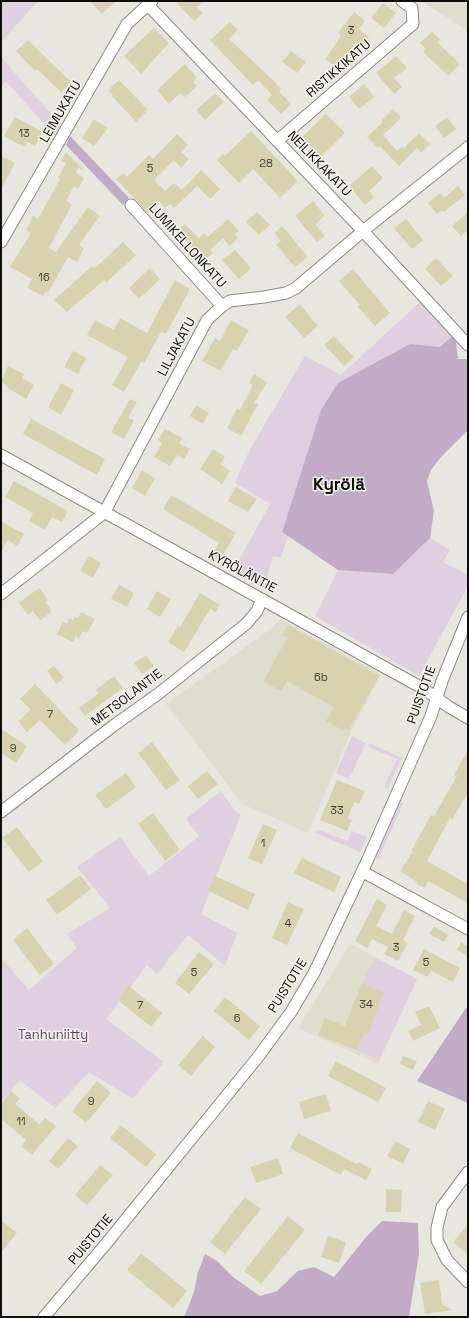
<!DOCTYPE html>
<html>
<head>
<meta charset="utf-8">
<style>
  body { margin:0 }
  #map { position:relative; width:469px; height:1318px; overflow:hidden; background:#e8e7df; font-family:"Space Grotesk",sans-serif }
  canvas { display:block }
  .frame { position:absolute; inset:0; border:2px solid #0c0c09; pointer-events:none }
</style>
</head>
<body>
<div id="map">
<canvas width="469" height="1318"></canvas>
<div class="frame"></div>
</div>
<script>
const context = document.querySelector('canvas').getContext('2d');
context.lineJoin = 'round';
function paint(path, color) {
  context.fillStyle = color;
  context.fill(path, 'evenodd');
}
function shape(rows) {
  const path = new Path2D();
  for (const r of rows) {
    path.moveTo(r[0], r[1]);
    for (let i = 2; i < r.length; i += 2) path.lineTo(r[i], r[i + 1]);
  }
  return path;
}
function strokePath(path, color, width, dash) {
  context.strokeStyle = color;
  context.lineWidth = width;
  context.lineCap = dash ? 'butt' : 'round';
  context.setLineDash(dash || []);
  context.stroke(path);
}
function drawText(font, color, halo, rows, align = 'center') {
  context.font = font + ' "Space Grotesk",sans-serif';
  context.lineWidth = 3;
  context.setLineDash([]);
  context.textBaseline = 'middle';
  context.strokeStyle = halo;
  context.fillStyle = color;
  for (const [text, x, y, turn = 0] of rows) {
    context.save();
    context.translate(x, y);
    context.rotate((+turn || 0) * Math.PI / 180);
    context.textAlign = isNaN(turn) ? turn : align;
    if (halo) context.strokeText(text, 0, 0);
    context.fillText(text, 0, 0);
    context.restore();
  }
}
paint(shape([
  [421,1,468,1,468,31],
  [280,619,381,674,351,732,308,833,242,804,166,704,272,628],
  [350,944,417,979,378,1064,298,1028]
]), '#dfddce');
paint(shape([
  [1,1,38,1,1,42],
  [1,57,61,125,55,136,6,81,1,88],
  [420,302,452,336,440,347,410,344,321,410,282,532,288,536,281,558,273,556,264,588,250,580,234,569,270,504,235,483,249,451,305,356,341,375],
  [430,538,450,550,443,562,468,575,468,586,419,676,315,616,338,570,393,574],
  [352,736,366,743,349,779,336,773],
  [369,743,402,758,387,789,385,788,385,784,397,759,368,747],
  [221,791,236,812,241,815,201,914,237,933,225,966,188,935,157,974,147,965,106,1019,164,1062,133,1099,89,1072,55,1108,20,1080,1,1102,1,958,29,990,77,948,67,934,110,908,77,867,120,837,149,876,199,836,186,819],
  [400,802,403,803,379,859,375,858],
  [322,831,348,841,352,831,367,837,360,852,313,832],
  [375,958,417,979,379,1061,357,1050,364,1033,368,1034,384,992,362,983]
]), '#dfcfe1');
paint(shape([
  [70,136,129,198,123,205,66,145],
  [452,336,456,341,458,359,468,359,468,430,441,457,431,470,427,481,434,511,430,538,393,574,338,570,282,532,321,410,338,383,410,344,440,347],
  [466,1008,468,1008,468,1103,417,1081],
  [382,1221,418,1223,419,1253,409,1317,182,1317,185,1315,194,1292,198,1272,205,1254,217,1261,233,1277,260,1296,277,1291,298,1271,314,1267,334,1277,367,1236]
]), '#c2abc6');
paint(shape([
  [90,1,116,1,102,14],
  [175,1,203,1,197,7,203,13,194,21],
  [383,3,396,13,384,28,371,18],
  [354,12,365,21,359,29,369,37,362,47,356,42,338,68,325,59,341,36,338,33],
  [230,22,238,30,229,39,274,81,281,89,279,91,291,104,281,114,267,100,272,95,258,80,253,85,210,40],
  [154,28,169,43,141,74,124,56],
  [432,32,440,39,437,42,460,64,448,76,423,52,426,49,420,43],
  [28,40,71,82,61,92,37,69,35,71,16,51],
  [291,51,306,62,297,73,282,62],
  [396,56,407,68,394,78,402,87,394,94,376,73],
  [185,64,197,78,193,82,197,86,185,97,180,93,169,104,157,90],
  [119,80,148,110,136,122,112,96,113,95,108,90],
  [364,84,374,97,359,109,349,97],
  [215,93,224,102,205,120,196,110],
  [393,109,401,118,383,135,397,151,402,146,404,148,419,133,430,144,421,153,417,148,399,166,380,146,378,148,367,137,383,122,382,120],
  [326,114,345,133,321,157,302,137],
  [15,117,43,132,35,146,27,142,24,147,4,136],
  [447,117,456,129,444,138,435,126],
  [94,119,108,128,94,146,82,138],
  [251,131,298,181,280,198,253,169,239,183,217,160,223,154,225,156],
  [177,134,188,145,181,152,189,159,181,168,174,160,154,180,165,191,174,183,182,190,201,170,220,189,210,199,197,186,174,208,170,204,165,208,159,201,148,213,116,179,124,173,127,177,149,155,153,159],
  [66,152,85,171,78,168,76,173,84,178,78,189,74,186,66,201,72,204,49,248,56,252,88,207,100,216,79,245,84,248,77,262,68,257,48,293,46,291,43,296,27,288,32,279,10,267,31,233,26,230,33,216,38,219,60,179,58,178,66,163,61,161],
  [1,156,15,163,1,189],
  [372,166,383,178,369,191,374,197,365,205,349,186],
  [458,186,465,195,444,212,442,210,437,214,428,203,440,193,444,198],
  [313,201,325,216,315,224,325,236,317,242,295,216],
  [257,212,270,225,259,235,246,222],
  [468,212,468,230,461,236,452,226],
  [228,219,239,231,234,234,238,238,230,246,223,238,210,250,213,253,206,259,199,252,197,254,177,231,185,224,199,238,204,233,208,237],
  [406,219,423,240,412,249,394,228],
  [282,226,308,257,295,267,276,245,281,241,274,233],
  [123,242,136,255,106,283,104,280,67,312,54,300,91,267,95,268],
  [235,250,251,268,239,279,222,260],
  [436,258,453,276,441,286,425,269],
  [150,268,160,279,139,299,129,288],
  [353,269,390,313,375,326,358,307,360,305,339,281],
  [175,280,190,289,166,334,161,332,144,363,141,362,124,392,112,385,128,357,87,335,95,320,114,330,120,318,147,333],
  [300,304,318,326,304,338,285,317],
  [231,320,249,330,237,351,233,349,221,371,202,361,215,338,220,341],
  [334,336,354,357,344,366,324,345],
  [73,351,86,358,78,374,64,367],
  [8,366,24,374,22,378,34,385,26,399,6,387,7,386,1,382],
  [254,374,267,382,254,403,258,404,241,436,227,428,237,408,240,410,253,385,249,383],
  [61,383,74,390,61,415,48,407],
  [130,399,137,402,128,418,134,420,124,439,111,432],
  [196,405,209,413,203,424,190,416],
  [31,419,105,459,97,475,23,434],
  [165,429,182,438,179,443,190,449,184,459,177,455,170,466,154,457,162,443,158,440],
  [213,449,225,457,220,464,230,471,222,484,200,469],
  [142,470,155,478,145,496,132,488],
  [14,481,68,511,62,522,52,517,45,530,29,521,33,513,5,497],
  [236,487,257,499,248,512,228,501],
  [171,495,236,533,220,560,212,555,219,543,163,509],
  [1,521,24,534,17,546,8,540,1,552],
  [89,556,101,563,93,578,80,571],
  [119,585,134,593,127,607,111,599],
  [39,588,48,599,45,602,51,609,51,612,40,621,33,611,28,615,19,603],
  [157,591,171,599,160,617,147,609],
  [200,593,220,605,216,612,210,609,184,652,168,642,178,626,180,627],
  [81,612,95,619,87,633,83,631,79,638,76,636,73,642,57,634,63,622,67,624,69,618,73,620,75,617,78,618],
  [288,625,379,676,349,730,345,728,344,731,326,721,334,707,287,681,281,691,263,682,287,638,282,635],
  [146,655,154,666,142,674,134,663],
  [54,666,64,678,56,684,47,671],
  [114,676,123,688,85,716,79,708,99,693,96,690],
  [35,684,78,729,78,732,65,745,40,720,27,732,18,721,31,710,20,699],
  [1,729,27,746,16,763,1,753],
  [152,742,180,780,166,790,138,753],
  [468,750,468,793,452,820,450,818,427,861,468,884,468,903,428,881,425,888,416,884,417,882,400,871,413,851,411,851,431,815,434,816,457,776,454,775],
  [207,771,218,784,198,799,188,786],
  [126,773,136,787,106,809,95,795],
  [337,780,365,791,359,804,354,802,348,818,352,820,347,831,320,820],
  [153,813,180,850,165,861,138,824],
  [263,824,277,830,262,864,248,858],
  [17,827,43,861,29,872,2,838],
  [302,858,341,877,334,892,294,873],
  [80,875,91,889,57,915,46,900],
  [215,876,255,894,248,910,208,891],
  [377,899,387,905,376,926,392,934,404,910,415,916,403,940,408,943,398,961,384,954,388,947,372,939,367,948,355,941],
  [288,902,304,909,287,945,272,938],
  [434,926,448,935,444,942,429,934],
  [27,928,54,964,40,975,13,940],
  [461,942,468,947,468,956,457,950],
  [424,949,460,968,453,982,431,971,427,977,413,970],
  [199,952,214,964,189,994,175,983],
  [362,983,384,992,368,1034,364,1033,357,1050,318,1035,325,1018,345,1026],
  [129,986,162,1013,151,1027,118,1000],
  [225,997,260,1026,249,1040,214,1011],
  [429,1006,440,1028,413,1041,408,1031,421,1025,415,1012],
  [203,1036,215,1047,191,1076,178,1065],
  [403,1056,417,1061,413,1070,400,1064],
  [336,1061,386,1088,378,1102,328,1076],
  [97,1081,111,1093,86,1123,72,1111],
  [11,1091,20,1098,15,1104,40,1125,45,1118,56,1126,32,1155,21,1146,26,1140,1,1119,1,1104],
  [326,1094,331,1111,304,1119,299,1102],
  [428,1101,445,1109,435,1130,418,1122],
  [121,1125,156,1154,146,1167,110,1138],
  [298,1133,357,1164,358,1162,372,1169,366,1180,344,1169,341,1175,290,1148],
  [68,1138,78,1146,58,1169,49,1161],
  [395,1141,410,1149,403,1164,387,1156],
  [278,1158,283,1174,256,1183,250,1167],
  [100,1165,113,1175,87,1205,75,1195],
  [386,1189,402,1190,401,1212,386,1212],
  [245,1197,261,1209,225,1254,210,1242],
  [288,1216,305,1230,261,1284,244,1271],
  [1,1220,17,1233,1,1252],
  [468,1224,468,1255,453,1242],
  [328,1236,346,1242,339,1263,321,1257],
  [141,1253,187,1291,173,1308,127,1270],
  [439,1280,442,1304,452,1310,425,1314,420,1283]
]), '#d8d2b1');
const minor = shape([
  [148,5,363,231,468,345],
  [277,141,413,24,412,8,402,1],
  [131,205,222,306],
  [1,242,127,24,152,1],
  [1,455,424,689,449,707,468,718],
  [1,594,104,513,207,320,222,306,230,301,264,297,286,293,296,288,363,231,468,147],
  [1,812,113,726,158,694,246,624,257,611,262,599],
  [363,872,468,929],
  [468,1172,442,1207,437,1228,437,1240,447,1260,468,1282],
  [44,1317,105,1245,258,1057,291,1012,314,973,368,859,431,716,442,681,468,617]
]);
strokePath(minor, '#8b8a83', 13);
strokePath(minor, '#fff', 11);
drawText('11px', '#3f3e33', null, [
  ["3",351,31],
  ["13",24,134],
  ["28",266,164],
  ["5",150,169],
  ["16",44,278],
  ["6b",321,678],
  ["7",50,715],
  ["9",13,749],
  ["33",337,811],
  ["1",263,844],
  ["4",288,924],
  ["3",396,948],
  ["5",426,963],
  ["5",194,973],
  ["34",366,1005],
  ["7",140,1006],
  ["6",237,1019],
  ["9",91,1102],
  ["11",21,1122]
]);
drawText('13px', '#0c0c09', '#f5f4ec', [
  ["RISTIKKIKATU",339,69,-41],
  ["LEIMUKATU",61,112,-60],
  ["NEILIKKAKATU",319,164,46],
  ["LUMIKELLONKATU",187,246,48],
  ["LILJAKATU",177,347,-62],
  ["KYRÖLÄNTIE",242,572,28],
  ["PUISTOTIE",422,695,-70],
  ["METSOLANTIE",127,698,-37],
  ["PUISTOTIE",288,986,-58],
  ["PUISTOTIE",91,1240,-50]
]);
drawText('13px', '#614067', '#f5f4ec', [
  ["Tanhuniitty",53,1035]
]);
drawText('bold 17px', '#0c0c09', '#f5f4ec', [
  ["Kyrölä",339,485]
]);
</script>
</body>
</html>
